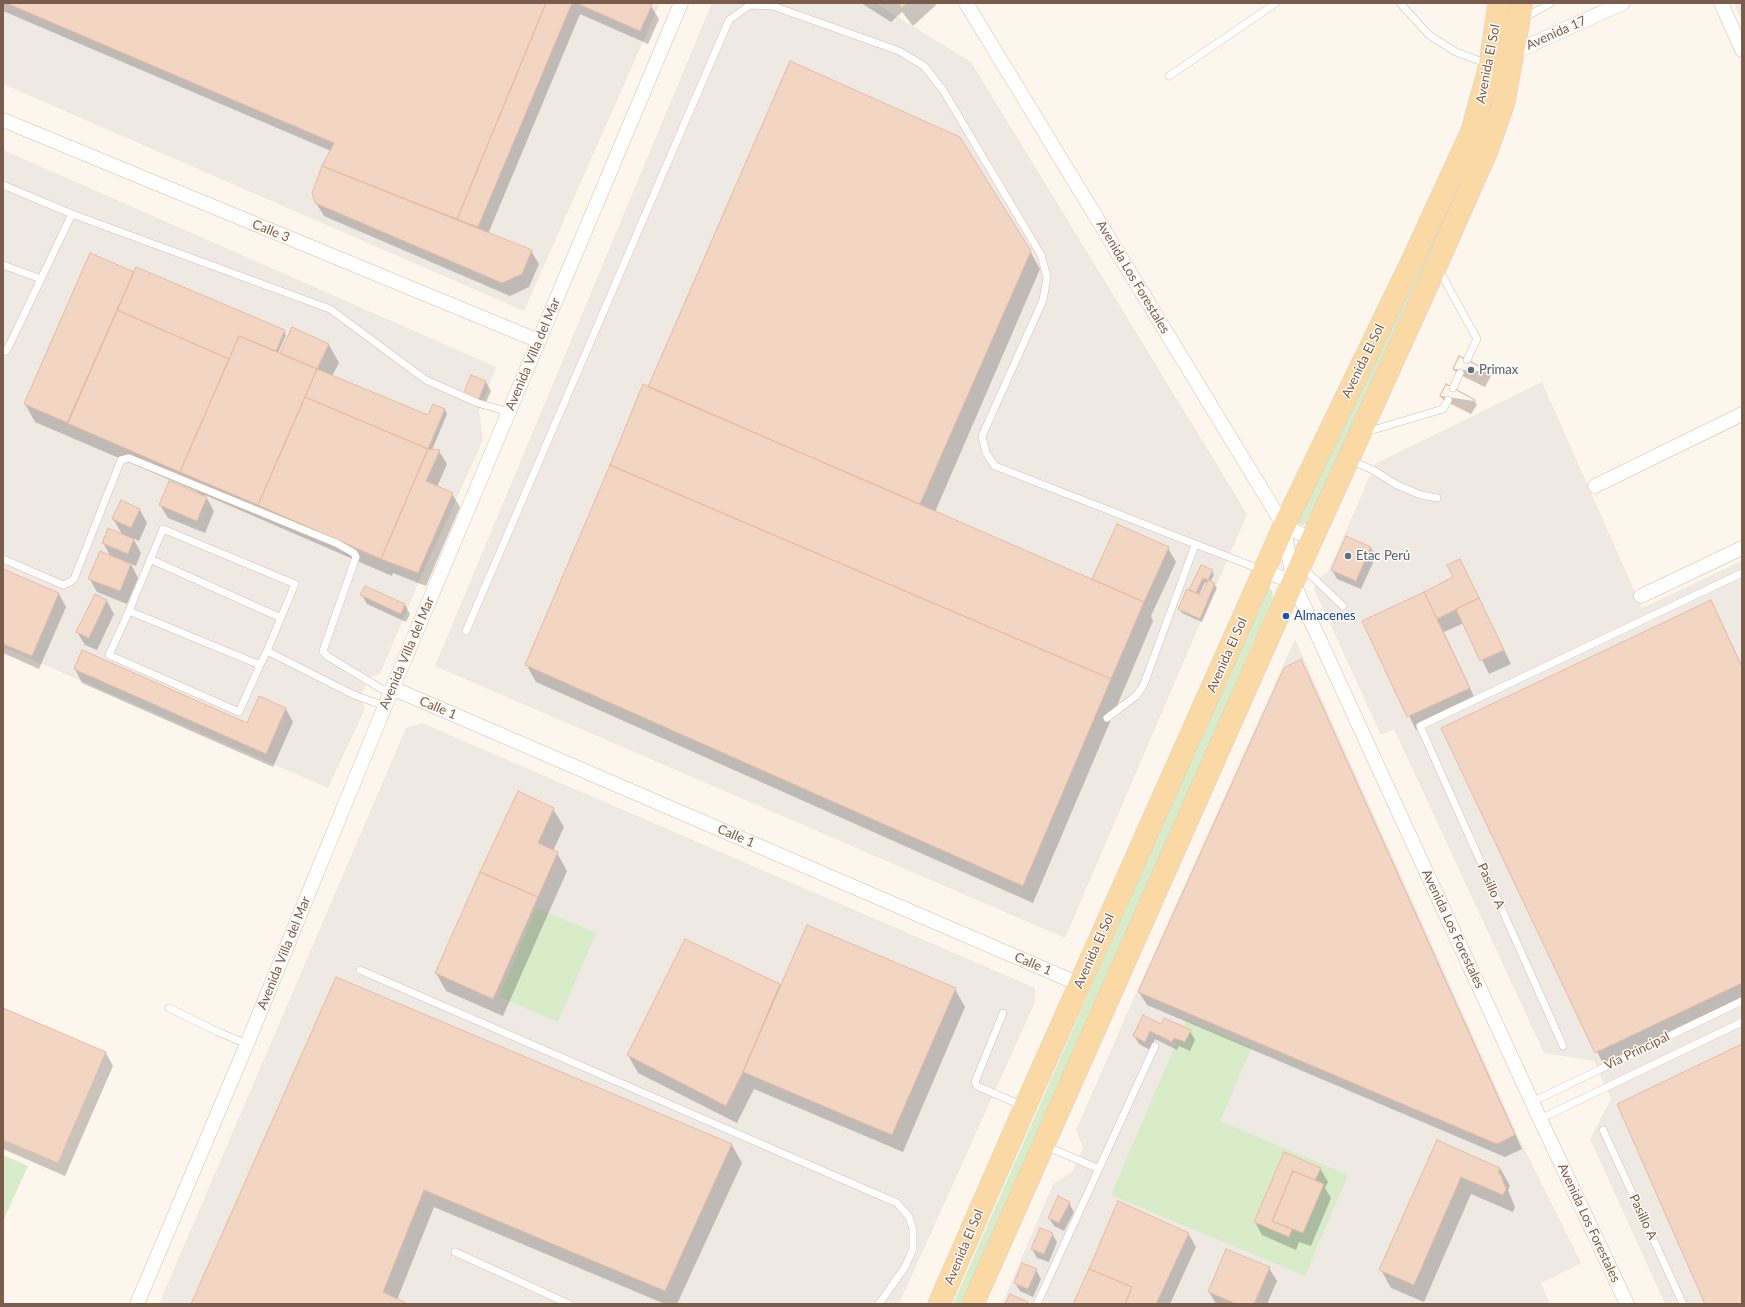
<!DOCTYPE html>
<html>
<head>
<meta charset="utf-8">
<style>
  body { margin:0 }
  #map { position:relative; width:1745px; height:1307px; overflow:hidden; background:#fdf6ec; font-family:Lato,sans-serif }
  canvas { display:block }
  .frame { position:absolute; inset:0; border:4px solid #7a5c4d; pointer-events:none }
</style>
</head>
<body>
<div id="map">
<canvas width="1745" height="1307"></canvas>
<div class="frame"></div>
</div>
<script>
const context = document.querySelector('canvas').getContext('2d');
context.lineJoin = 'round';
function paint(path, color) {
  context.fillStyle = color;
  context.fill(path, 'evenodd');
}
function shape(rows) {
  const path = new Path2D();
  for (const r of rows) {
    path.moveTo(r[0], r[1]);
    for (let i = 2; i < r.length; i += 2) path.lineTo(r[i], r[i + 1]);
  }
  return path;
}
function strokePath(path, color, width, dash) {
  context.strokeStyle = color;
  context.lineWidth = width;
  context.lineCap = dash ? 'butt' : 'round';
  context.setLineDash(dash || []);
  context.stroke(path);
}
function drawText(font, color, halo, rows, align = 'center') {
  context.font = font + ' Lato,sans-serif';
  context.lineWidth = 3;
  context.setLineDash([]);
  context.textBaseline = 'middle';
  context.strokeStyle = halo;
  context.fillStyle = color;
  for (const [text, x, y, turn = 0] of rows) {
    context.save();
    context.translate(x, y);
    context.rotate((+turn || 0) * Math.PI / 180);
    context.textAlign = isNaN(turn) ? turn : align;
    if (halo) context.strokeText(text, 0, 0);
    context.fillText(text, 0, 0);
    context.restore();
  }
}
paint(shape([
  [3,3,660,3,524,311,3,84],
  [712,3,875,3,971,62,1247,514,1065,938,435,666],
  [1734,3,1742,3,1742,21],
  [3,150,496,367,479,412,483,440,421,577,380,674,370,677,360,697,365,709,328,788,3,647],
  [1542,382,1642,608,1742,561,1742,1304,1665,1304,1590,1139,1611,1099,1594,1061,1544,1053,1394,729,1381,735,1314,589,1322,575,1328,572,1375,464],
  [1295,639,1518,1136,1581,1263,1541,1283,1550,1304,1002,1304,1053,1184,1072,1172,1083,1148,1076,1130,1136,993],
  [422,723,1035,988,1035,1002,899,1304,159,1304,406,728]
]), '#efe9e4');
paint(shape([
  [1487,128,1309,520,1307,524,1301,525,1298,523,1297,519,1347,420],
  [1268,588,1272,590,1273,598,965,1304,953,1304,1264,591],
  [537,908,596,933,558,1022,499,997],
  [1186,1020,1252,1047,1220,1121,1348,1175,1305,1276,1111,1195],
  [3,1155,28,1166,3,1221]
]), '#d8ecc9');
paint(shape([
  [3,3,644,3,651,6,659,19,648,44,580,14,488,234,531,251,539,264,529,287,510,296,324,216,316,203,313,193,331,151,3,11],
  [861,3,935,3,936,5,913,26,902,12,891,22],
  [1030,251,1040,269,935,512,1095,582,1093,579,1168,548,1176,562,1151,616,1153,621,1033,903,536,682,526,664,649,388],
  [134,273,284,331,286,335,278,353,280,354,292,328,329,345,339,363,332,376,429,416,433,405,445,410,447,414,432,450,439,451,447,464,437,487,452,494,460,507,426,586,393,573,392,576,205,495,214,511,205,533,168,518,160,505,197,494,198,492,35,422,25,404],
  [1454,369,1488,372,1491,376,1485,387,1456,373],
  [486,382,491,391,483,409,469,403,464,395],
  [1441,396,1474,401,1477,405,1471,414,1443,400],
  [140,510,147,523,139,541,133,538,141,553,136,566,131,564,138,578,127,604,97,592,89,578,111,557,103,543,122,534,113,519],
  [1347,537,1371,548,1376,556,1361,589,1337,579,1332,570],
  [1460,560,1511,664,1489,674,1464,623,1444,632,1476,701,1416,730,1363,622,1455,578],
  [1202,566,1212,571,1214,575,1210,582,1214,584,1217,588,1202,622,1182,613,1179,609],
  [1205,582,1208,583,1202,597,1199,595],
  [3,570,59,594,66,607,39,669,3,653],
  [365,587,405,605,410,614,406,622,367,604,362,595],
  [95,596,107,601,114,614,97,650,85,645,77,632],
  [1718,615,1742,666,1742,1000,1604,1066,1443,729],
  [83,651,247,724,259,698,286,709,293,722,273,767,82,683,75,669],
  [1300,661,1308,674,1522,1149,1505,1157,1147,1005,1139,992],
  [553,809,564,827,553,851,557,853,567,871,503,1016,446,991,436,973],
  [685,940,782,986,955,989,965,1007,903,1152,754,1089,737,1123,638,1073,628,1055],
  [336,979,732,1145,742,1163,677,1304,665,1304,434,1207,397,1300,406,1304,193,1304],
  [3,1009,106,1053,113,1066,65,1176,3,1149],
  [1162,1025,1190,1031,1195,1040,1190,1051,1179,1046,1177,1050,1155,1039,1150,1050,1139,1044,1134,1036],
  [1438,1141,1500,1168,1510,1186,1508,1190,1515,1207,1513,1212,1471,1194,1424,1302,1391,1288,1381,1270],
  [1285,1153,1320,1168,1328,1182,1325,1188,1331,1198,1311,1246,1299,1242,1296,1250,1262,1235,1255,1222],
  [1069,1203,1074,1212,1064,1231,1054,1226,1049,1218],
  [1188,1233,1196,1247,1170,1304,1074,1304],
  [1052,1234,1057,1242,1049,1262,1037,1258,1032,1249],
  [1269,1268,1277,1281,1267,1304,1216,1304,1209,1292],
  [1036,1270,1041,1279,1033,1297,1020,1291,1015,1283]
]), '#0003');
const building = shape([
  [6,3,546,3,457,219,322,166,334,143,6,3],
  [546,3,572,3,478,227,457,219,546,3],
  [576,3,646,3,652,5,640,31,576,3],
  [898,3,908,3,902,8,898,3],
  [790,61,960,137,1031,251,920,504,648,387,790,61],
  [322,166,532,250,522,274,502,283,315,203,312,193,322,166],
  [90,253,134,272,68,423,24,404,90,253],
  [136,267,285,330,276,351,239,336,229,359,117,310,136,267],
  [117,310,229,359,180,472,67,423,117,310],
  [292,327,329,344,317,369,280,353,292,327],
  [239,336,317,369,258,505,180,472,239,336],
  [1459,356,1489,371,1483,384,1453,369,1459,356],
  [1459,356,1489,371,1483,384,1453,369,1459,356],
  [317,369,428,415,433,404,445,409,428,449,305,397,317,369],
  [471,375,486,381,478,401,463,395,471,375],
  [643,384,1144,602,1111,679,610,465,643,384],
  [1446,384,1475,400,1469,411,1440,396,1446,384],
  [1446,384,1475,400,1469,411,1440,396,1446,384],
  [305,397,428,449,381,559,258,505,305,397],
  [428,449,440,450,426,481,453,493,418,573,381,559,428,449],
  [610,465,1111,679,1023,886,525,665,610,465],
  [169,481,207,497,197,521,159,505,169,481],
  [121,500,140,509,131,528,112,519,121,500],
  [1117,524,1169,547,1144,602,1092,579,1117,524],
  [108,528,134,539,128,554,102,543,108,528],
  [1346,536,1371,547,1356,581,1331,570,1346,536],
  [100,551,131,564,120,591,88,579,100,551],
  [1460,559,1479,598,1437,619,1424,592,1453,577,1447,565,1460,559],
  [1201,565,1213,570,1208,580,1203,578,1196,593,1189,590,1201,565],
  [3,569,59,593,32,656,3,644,3,569],
  [1208,580,1215,583,1200,619,1178,609,1187,589,1201,595,1208,580],
  [365,586,405,604,401,614,360,595,365,586],
  [1424,592,1470,688,1407,717,1362,621,1424,592],
  [95,594,107,600,89,638,76,632,95,594],
  [1479,598,1504,650,1480,661,1456,609,1479,598],
  [1711,600,1742,667,1742,983,1595,1053,1441,728,1711,600],
  [82,650,247,723,259,696,286,708,266,754,74,669,82,650],
  [1301,659,1515,1135,1497,1144,1138,992,1284,668,1301,659],
  [518,791,554,808,538,843,558,852,538,897,480,872,518,791],
  [480,872,538,897,493,999,435,973,480,872],
  [807,925,956,988,892,1135,743,1072,807,925],
  [685,939,780,984,743,1072,726,1106,627,1055,685,939],
  [336,977,732,1144,665,1291,424,1190,383,1292,408,1304,191,1304,336,977],
  [3,1008,106,1052,58,1163,3,1140,3,1008],
  [1143,1015,1161,1024,1164,1018,1191,1030,1185,1042,1174,1038,1172,1042,1150,1031,1145,1042,1133,1036,1143,1015],
  [1742,1044,1742,1304,1705,1304,1617,1104,1742,1044],
  [1437,1140,1500,1168,1498,1173,1501,1175,1506,1189,1503,1195,1461,1177,1414,1285,1379,1270,1437,1140],
  [1284,1152,1321,1168,1315,1180,1293,1171,1272,1221,1292,1229,1289,1237,1254,1222,1284,1152],
  [1293,1171,1324,1184,1303,1233,1272,1221,1293,1171],
  [1058,1196,1070,1202,1059,1223,1048,1218,1058,1196],
  [1118,1201,1189,1233,1156,1304,1125,1304,1132,1287,1089,1269,1118,1201],
  [1040,1228,1053,1233,1044,1254,1031,1249,1040,1228],
  [1226,1249,1270,1267,1254,1304,1237,1304,1208,1292,1226,1249],
  [1022,1263,1037,1269,1028,1289,1014,1283,1022,1263],
  [1089,1269,1132,1287,1125,1304,1073,1304,1089,1269],
  [1010,1294,1028,1302,1028,1304,1005,1304,1010,1294]
]);
paint(building, '#f3d5c3');
strokePath(building, '#e6bba3', 1);
const lane = shape([
  [1400,3,1429,35,1456,52,1488,64],
  [1524,18,1551,3],
  [1169,76,1276,3],
  [3,185,72,214,330,309,426,380,478,403,509,412],
  [3,265,41,279],
  [1439,270,1477,339,1467,360],
  [3,352,7,350,72,214],
  [1453,388,1460,373],
  [1366,432,1443,409,1448,400],
  [1350,460,1373,470,1397,485,1421,495,1437,498],
  [3,559,63,585,70,582,74,579,121,460,129,458,336,543,354,553,356,557,323,651,327,656,390,694],
  [150,559,281,618],
  [1302,567,1343,606],
  [129,611,109,655,239,712,260,665,267,651,295,584,163,529,129,611,260,665],
  [466,631,729,20,750,5,773,6,899,51,924,66,943,90,1041,255,1047,277,1043,300,982,436,986,453,995,466,1262,570],
  [267,651,354,695,385,706],
  [1107,718,1137,695,1144,684,1195,545],
  [360,970,897,1203,909,1217,913,1229,913,1249,905,1267,879,1304],
  [169,1008,218,1032,247,1044],
  [1003,1013,975,1082,977,1086,1023,1106],
  [1563,1046,1420,726,1742,573],
  [1532,1102,1742,1001],
  [1540,1119,1742,1022],
  [1603,1130,1683,1304],
  [1046,1146,1099,1169],
  [455,1252,569,1304],
  [1037,1304,1155,1046]
]);
const street = shape([
  [966,3,1284,526,1312,539],
  [1721,3,1742,50],
  [1508,55,1623,3],
  [3,120,539,341],
  [1595,486,1742,414],
  [1284,528,1293,580],
  [1264,571,1293,582,1532,1102,1627,1304],
  [1641,596,1742,548],
  [392,688,1079,984],
  [137,1304,247,1044,385,706,681,3]
]);
const primary = shape([
  [939,1304,1025,1107,1284,526,1414,257,1472,131,1490,65,1499,3],
  [973,1304,1312,539,1436,266,1488,148,1504,102,1522,3]
]);
strokePath(lane, '#d1beb0', 8);
strokePath(street, '#d1beb0', 15);
strokePath(primary, '#dad1cd', 23);
strokePath(lane, '#fff', 7);
strokePath(street, '#fff', 14);
strokePath(primary, '#fbd9a5', 22);
for (const [x, y, r, color] of [
  [1471,370,4,"#5c6f8a"],
  [1348,556,4,"#5c6f8a"],
  [1286,616,4,"#1a4fb4"]
]) {
  const dot = new Path2D();
  dot.arc(x, y, r, 0, 2 * Math.PI);
  context.fillStyle = color;
  context.fill(dot);
  strokePath(dot, '#fffaf3', 1.5);
}
drawText('13px', '#7a5c4d', '#fffaf3', [
  ["Avenida 17",1556,33,-24],
  ["Avenida El Sol",1488,64,-79],
  ["Calle 3",271,231,22],
  ["Avenida Los Forestales",1133,277,59],
  ["Avenida Villa del Mar",533,354,-67],
  ["Avenida El Sol",1363,361,-64],
  ["Avenida Villa del Mar",407,653,-67],
  ["Avenida El Sol",1227,655,-66],
  ["Calle 1",438,708,23],
  ["Calle 1",736,836,23],
  ["Pasillo A",1491,886,66],
  ["Avenida Los Forestales",1453,929,65],
  ["Avenida El Sol",1094,951,-66],
  ["Avenida Villa del Mar",284,953,-68],
  ["Calle 1",1033,964,23],
  ["Vía Principal",1637,1051,-26],
  ["Pasillo A",1643,1217,65],
  ["Avenida Los Forestales",1589,1223,65],
  ["Avenida El Sol",964,1247,-67]
]);
drawText('13px', '#4e5e75', '#fffaf3', [
  ["Primax",1479,370],
  ["Etac Perú",1356,556]
], 'left');
drawText('13px', '#164399', '#fffaf3', [
  ["Almacenes",1294,616]
], 'left');
</script>
</body>
</html>
